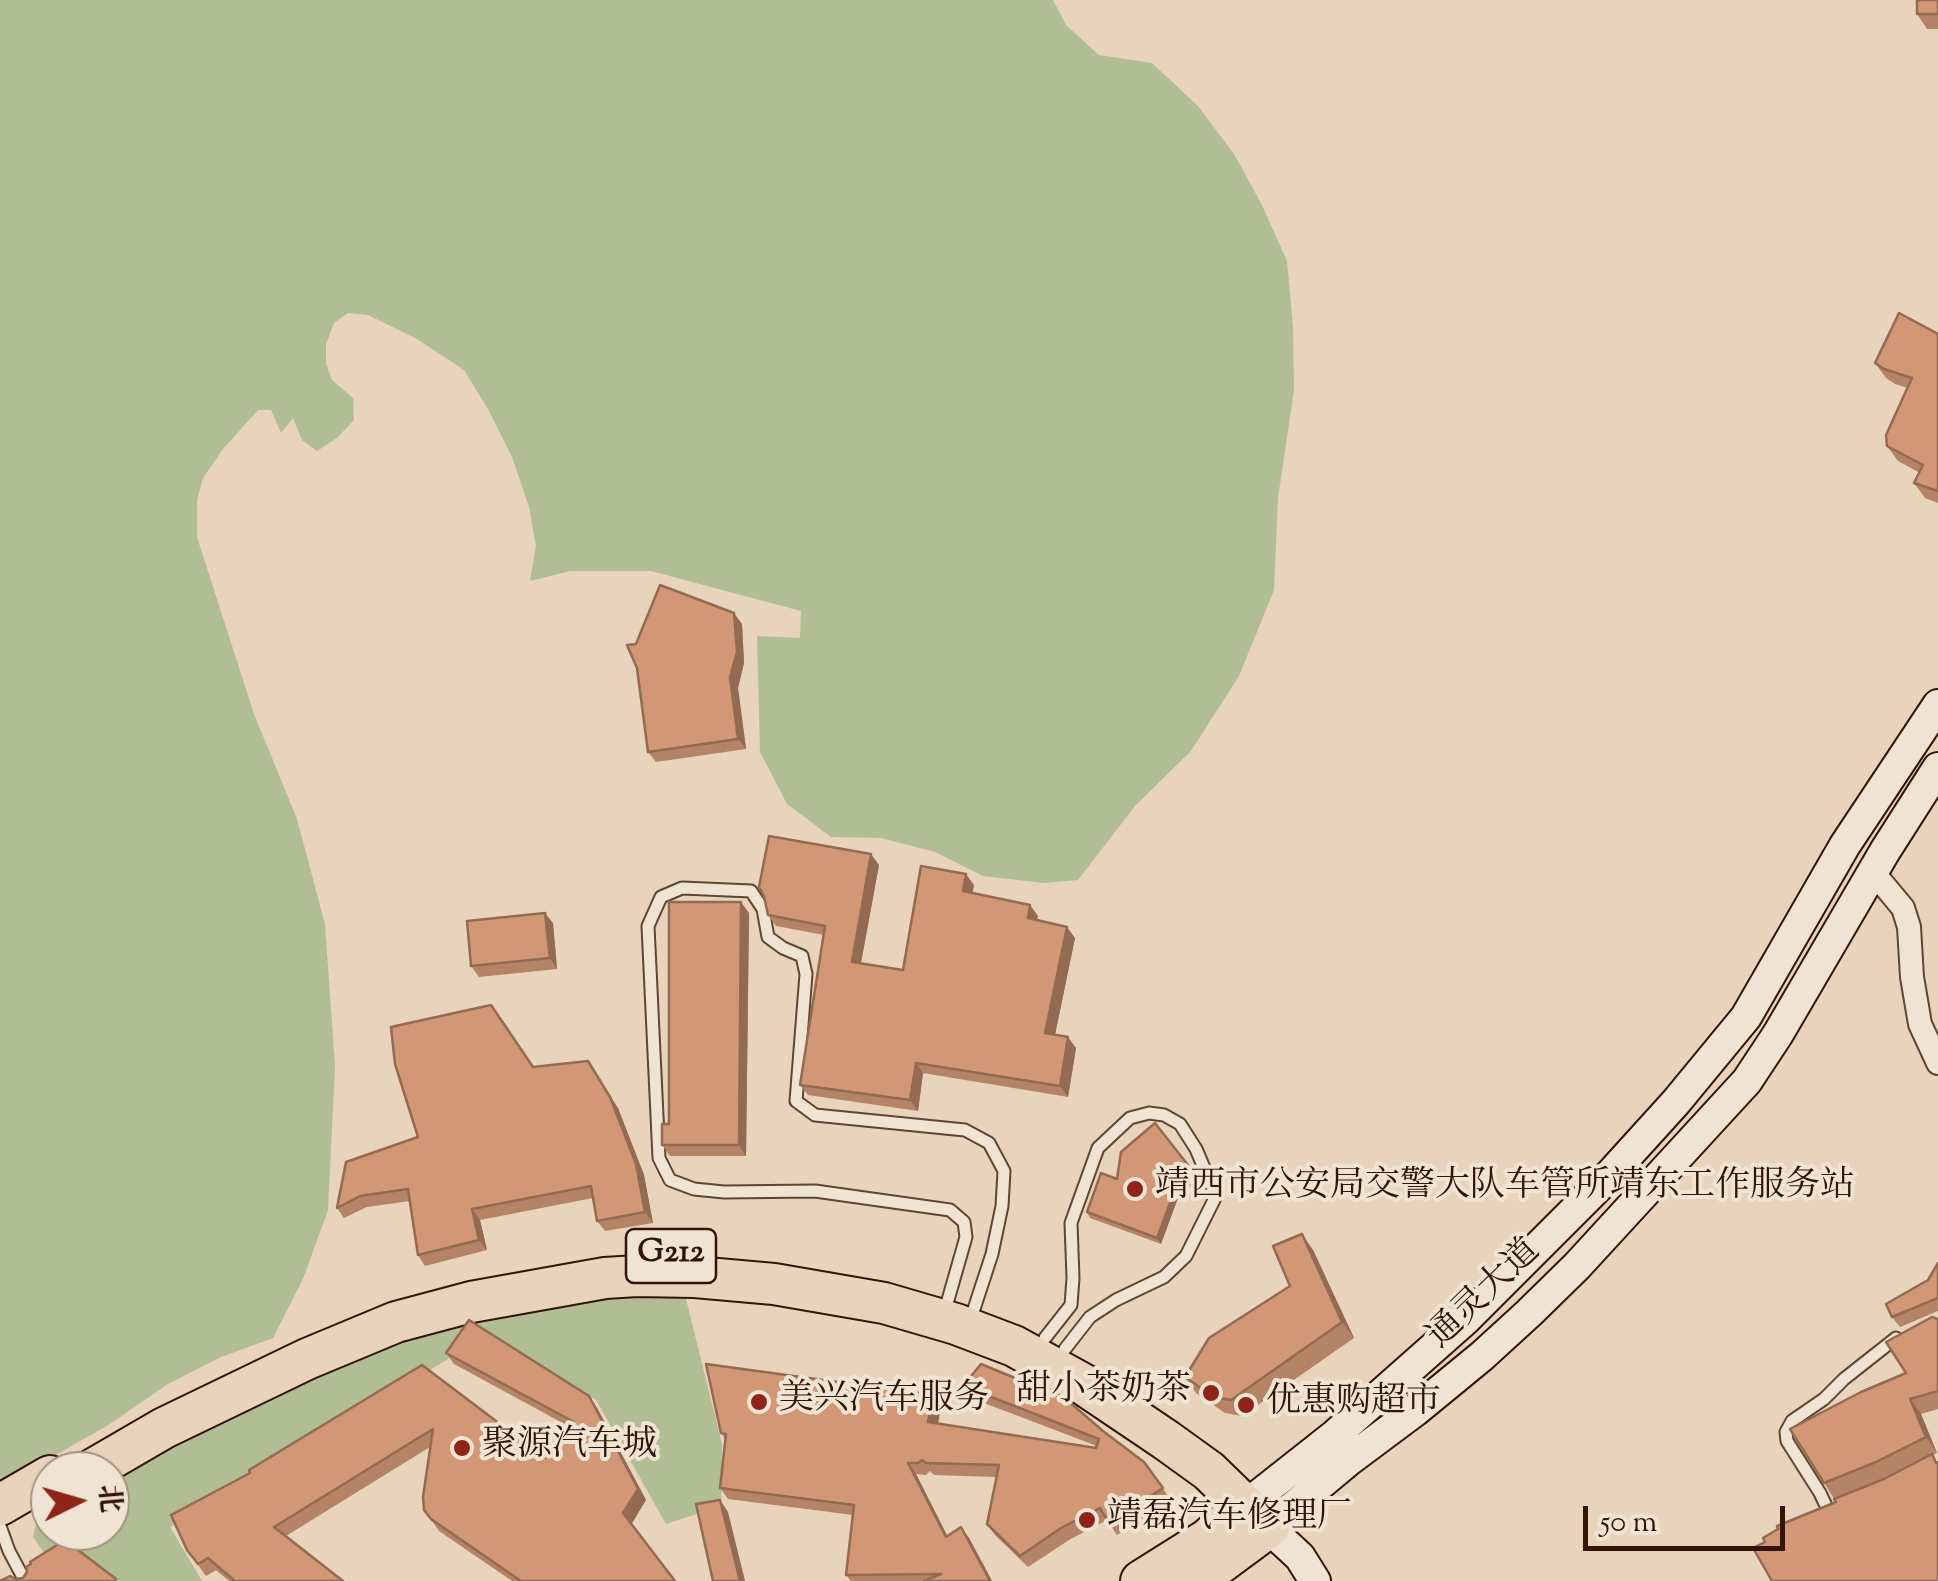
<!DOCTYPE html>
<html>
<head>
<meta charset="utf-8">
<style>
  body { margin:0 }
  #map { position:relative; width:1938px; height:1581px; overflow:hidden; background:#e7d4bb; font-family:"Sorts Mill Goudy","Noto Serif SC",serif }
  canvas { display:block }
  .north { position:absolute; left:30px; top:1451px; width:100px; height:100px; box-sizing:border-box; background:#efe3d3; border:2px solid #a39181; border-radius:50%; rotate:85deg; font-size:28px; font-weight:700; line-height:40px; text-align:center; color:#321506 }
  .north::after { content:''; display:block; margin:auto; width:35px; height:45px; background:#8f2418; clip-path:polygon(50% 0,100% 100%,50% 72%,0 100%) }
  .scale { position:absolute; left:1583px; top:1506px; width:202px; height:45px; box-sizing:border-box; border:5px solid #321506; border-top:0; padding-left:12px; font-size:30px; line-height:35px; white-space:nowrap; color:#321506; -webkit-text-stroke:8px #efe3d3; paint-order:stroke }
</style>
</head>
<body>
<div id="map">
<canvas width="1938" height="1581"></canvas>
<div class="north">北</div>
<div class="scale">50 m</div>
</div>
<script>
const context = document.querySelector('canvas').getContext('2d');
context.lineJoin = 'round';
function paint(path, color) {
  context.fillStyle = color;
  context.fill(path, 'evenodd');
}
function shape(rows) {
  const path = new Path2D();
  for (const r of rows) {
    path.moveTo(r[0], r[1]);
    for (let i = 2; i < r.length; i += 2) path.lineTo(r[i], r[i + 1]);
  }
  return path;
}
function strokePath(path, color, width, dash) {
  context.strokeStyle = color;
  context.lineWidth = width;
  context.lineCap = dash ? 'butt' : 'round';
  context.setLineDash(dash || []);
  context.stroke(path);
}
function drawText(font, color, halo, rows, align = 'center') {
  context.font = font + ' "Sorts Mill Goudy","Noto Serif SC",serif';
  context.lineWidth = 8;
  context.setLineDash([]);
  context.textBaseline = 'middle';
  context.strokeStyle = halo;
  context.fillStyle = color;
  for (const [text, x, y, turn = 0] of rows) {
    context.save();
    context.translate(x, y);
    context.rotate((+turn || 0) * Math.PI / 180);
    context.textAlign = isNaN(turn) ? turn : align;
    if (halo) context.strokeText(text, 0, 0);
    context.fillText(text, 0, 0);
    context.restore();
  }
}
paint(shape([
  [0,0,1053,0,1066,25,1099,55,1152,63,1198,106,1234,154,1261,203,1287,261,1293,327,1294,390,1278,498,1274,590,1239,676,1191,751,1135,806,1078,880,1043,883,983,876,935,852,881,838,831,837,787,804,760,752,757,636,800,638,801,611,651,571,570,571,530,581,536,546,529,507,512,457,489,411,464,370,417,339,368,315,348,313,334,323,326,344,326,364,332,380,353,398,354,420,337,438,317,451,302,440,293,418,281,433,271,410,258,410,223,449,203,478,197,500,197,537,254,714,297,819,325,924,335,1066,328,1210,303,1279,273,1338,221,1357,168,1384,110,1424,0,1487],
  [684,1291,722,1444,721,1506,666,1524,596,1400,475,1324,448,1359,170,1527,202,1581,115,1581,73,1545,55,1554,45,1554,33,1537,37,1520,50,1512,50,1531,110,1531,110,1476,406,1333,557,1297]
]), '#b1be93');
const lane = shape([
  [948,1300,966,1237,964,1222,950,1210,815,1191,724,1192,694,1189,670,1180,659,1158,648,926,661,897,682,888,751,891,763,909,768,937,783,948,802,956,806,974,796,1101,815,1115,965,1130,989,1143,1004,1171,1002,1206,992,1254,974,1309],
  [1045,1338,1071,1305,1073,1278,1071,1223,1098,1148,1130,1118,1149,1113,1164,1115,1180,1124,1196,1149,1216,1196,1186,1256,1164,1277,1116,1300,1090,1317,1065,1349],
  [1828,1510,1820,1493,1787,1441,1786,1432,1792,1421,1824,1399,1844,1379,1896,1338],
  [0,1526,9,1551,25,1581]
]);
const street = shape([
  [1873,872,1903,908,1909,927,1912,977,1920,1024,1938,1063]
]);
const secondary = shape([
  [1269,1527,1348,1461,1415,1411,1482,1356,1529,1313,1577,1266,1747,1081,1778,1034,1885,851,1938,768],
  [1315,1581,1300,1557,1245,1506,1335,1435,1466,1319,1608,1177,1676,1102,1746,1017,1845,845,1938,705]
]);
const highway = shape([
  [90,1471,164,1428,307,1359,396,1322,471,1302,605,1278,637,1276,695,1277,774,1284,884,1303,956,1324,1014,1346,1083,1384,1166,1440,1209,1471,1245,1506,1208,1539,1141,1581],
  [0,1505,50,1476],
  [1196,1581,1269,1527]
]);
strokePath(lane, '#5f4533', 15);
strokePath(street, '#5f4533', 26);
strokePath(secondary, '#321506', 34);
strokePath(highway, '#321506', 44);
strokePath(lane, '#efe3d3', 11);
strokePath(street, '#efe3d3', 22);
strokePath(secondary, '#efe3d3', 30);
strokePath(highway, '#e7d4bb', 40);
paint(shape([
  [1938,0,1938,29,1927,29,1917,14],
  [1938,334,1938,503,1925,498,1914,483,1920,473,1898,461,1887,446,1908,388,1895,384,1886,378,1875,363],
  [742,624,744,663,738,688,746,749,656,762,648,752,636,644],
  [879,865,861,963,903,970,974,885,972,893,1038,916,1037,920,1075,938,1055,1035,1076,1048,1068,1097,923,1073,918,1111,808,1095,800,1085,824,935,776,926,768,915],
  [749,913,746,1156,670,1156,662,1145],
  [553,923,557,969,479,977,471,966],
  [533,1067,618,1108,644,1175,653,1223,605,1231,597,1221,593,1198,480,1220,487,1250,425,1266,418,1255,410,1201,367,1207,344,1218,337,1208,418,1137],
  [1155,1123,1199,1179,1179,1195,1161,1244,1090,1218,1087,1212,1117,1179],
  [1313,1250,1354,1338,1242,1416,1225,1413,1196,1393,1185,1377,1290,1286],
  [1938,1263,1938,1311,1900,1327,1892,1317,1928,1280],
  [1938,1319,1938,1409,1921,1414,1937,1453,1836,1502,1824,1483,1906,1373],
  [446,1353,597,1408,646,1500,631,1524,675,1581,512,1581,439,1531,424,1510,430,1447,286,1536,343,1581,229,1581,216,1570,206,1576,187,1550,250,1473,422,1365,545,1458,570,1427,454,1364],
  [963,1386,1103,1431,1144,1462,1171,1500,1117,1535,1107,1520,1069,1540,1028,1567,995,1535,987,1524,996,1477,934,1475,930,1471,926,1475,916,1474,947,1536,969,1538,992,1581,851,1581,846,1575,853,1515,728,1499,720,1488,726,1440,721,1433,933,1395,941,1406,938,1424,1096,1448,1097,1446,971,1398]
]), '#b58365');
paint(shape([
  [734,613,742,624,744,663,738,688,746,749,738,739,730,677],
  [871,854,879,865,859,973,852,962],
  [966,874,974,885,971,901,963,891],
  [741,902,749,913,746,1156,739,1145],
  [1030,905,1038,916,1035,929,1028,918],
  [545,913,553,923,557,969,550,958],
  [1067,927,1075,938,1053,1044,1045,1033],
  [1068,1037,1076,1048,1068,1097,1060,1086],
  [916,1063,923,1073,918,1111,910,1100],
  [595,1072,618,1108,644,1175,653,1223,645,1212],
  [1175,1190,1179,1195,1161,1244,1157,1238],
  [472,1209,480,1220,487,1250,479,1240],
  [1302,1234,1313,1250,1354,1338,1342,1322],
  [933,1395,941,1406,936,1434,928,1422],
  [589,1396,597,1408,646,1500,631,1525,623,1513],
  [1910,1399,1921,1414,1937,1453,1926,1437],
  [908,1463,916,1474,954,1549,946,1537],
  [720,1500,728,1512,745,1581,740,1581],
  [961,1527,969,1538,992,1581,990,1581]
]), '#936a52');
const building = shape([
  [1917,0,1938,0,1938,14,1917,14,1917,0],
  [1899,313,1938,334,1938,491,1914,483,1923,465,1887,446,1886,435,1912,378,1884,369,1875,363,1899,313],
  [660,585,734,613,737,652,730,677,738,739,648,752,637,668,627,645,636,644,660,585],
  [769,836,871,854,852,962,903,970,921,866,966,874,963,891,1030,905,1028,918,1067,927,1045,1033,1068,1037,1060,1086,916,1063,910,1100,800,1085,825,926,768,915,764,896,759,887,769,836],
  [669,902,741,902,739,1145,662,1145,662,1124,669,1124,669,902],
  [545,913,550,958,471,966,467,921,545,913],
  [491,1005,533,1067,588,1061,610,1097,636,1164,645,1212,597,1221,591,1186,472,1209,479,1240,418,1255,408,1189,360,1196,337,1208,346,1162,418,1137,395,1064,391,1027,491,1005],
  [1155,1123,1195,1174,1175,1190,1157,1238,1087,1212,1101,1173,1117,1179,1121,1152,1155,1123],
  [1302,1234,1342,1322,1231,1400,1213,1397,1185,1377,1209,1338,1290,1286,1273,1246,1302,1234],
  [1938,1263,1938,1298,1892,1317,1886,1304,1928,1280,1938,1263],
  [1932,1317,1938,1319,1938,1391,1910,1399,1926,1437,1876,1462,1824,1483,1790,1429,1861,1392,1906,1373,1886,1342,1932,1317],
  [469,1320,589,1396,638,1489,623,1513,675,1581,521,1581,431,1519,424,1510,423,1497,433,1429,274,1527,343,1581,235,1581,208,1558,198,1564,187,1550,171,1515,250,1473,249,1470,422,1365,545,1458,574,1422,446,1353,469,1320],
  [706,1364,933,1395,928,1422,1096,1448,1099,1439,963,1386,981,1364,1066,1399,1103,1431,1144,1462,1163,1488,1109,1523,1100,1508,1061,1528,1020,1556,987,1524,999,1465,926,1463,922,1460,918,1463,908,1463,946,1537,961,1527,990,1581,924,1581,941,1574,846,1575,854,1505,720,1488,726,1434,721,1433,706,1364],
  [1932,1454,1936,1463,1938,1462,1938,1581,1772,1581,1753,1548,1765,1542,1763,1538,1778,1529,1777,1526,1836,1502,1834,1499,1884,1479,1932,1454],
  [720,1500,740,1581,713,1581,696,1504,720,1500],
  [65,1540,116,1579,114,1581,0,1581,10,1576,16,1579,23,1578,27,1572,26,1567,31,1564,30,1562,65,1540]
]);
paint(building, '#d29875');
strokePath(building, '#936a52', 2.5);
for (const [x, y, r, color] of [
  [1135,1189,10,"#8f2418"],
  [1211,1393,10,"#8f2418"],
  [759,1402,10,"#8f2418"],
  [1246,1405,10,"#8f2418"],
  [462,1448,10,"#8f2418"],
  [1087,1520,10,"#8f2418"]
]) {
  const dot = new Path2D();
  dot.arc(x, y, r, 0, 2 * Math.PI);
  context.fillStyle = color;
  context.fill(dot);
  strokePath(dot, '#efe3d3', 4);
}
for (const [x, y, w] of [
  [671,1256,90]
]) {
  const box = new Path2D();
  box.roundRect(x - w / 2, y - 27, w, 54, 8);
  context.fillStyle = '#efe3d3';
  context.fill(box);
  strokePath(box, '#321506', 2.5);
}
drawText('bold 32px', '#321506', null, [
  ["G212",671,1256]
]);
drawText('35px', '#321506', '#efe3d3', [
  ["靖西市公安局交警大队车管所靖东工作服务站",1155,1189],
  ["甜小茶奶茶",1191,1393,"right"],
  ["美兴汽车服务",779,1402],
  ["优惠购超市",1266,1405],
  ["聚源汽车城",482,1448],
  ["靖磊汽车修理厂",1107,1520]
], 'left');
drawText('35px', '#321506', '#efe3d3', [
  ["通灵大道",1486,1296,-44]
]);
</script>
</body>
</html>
